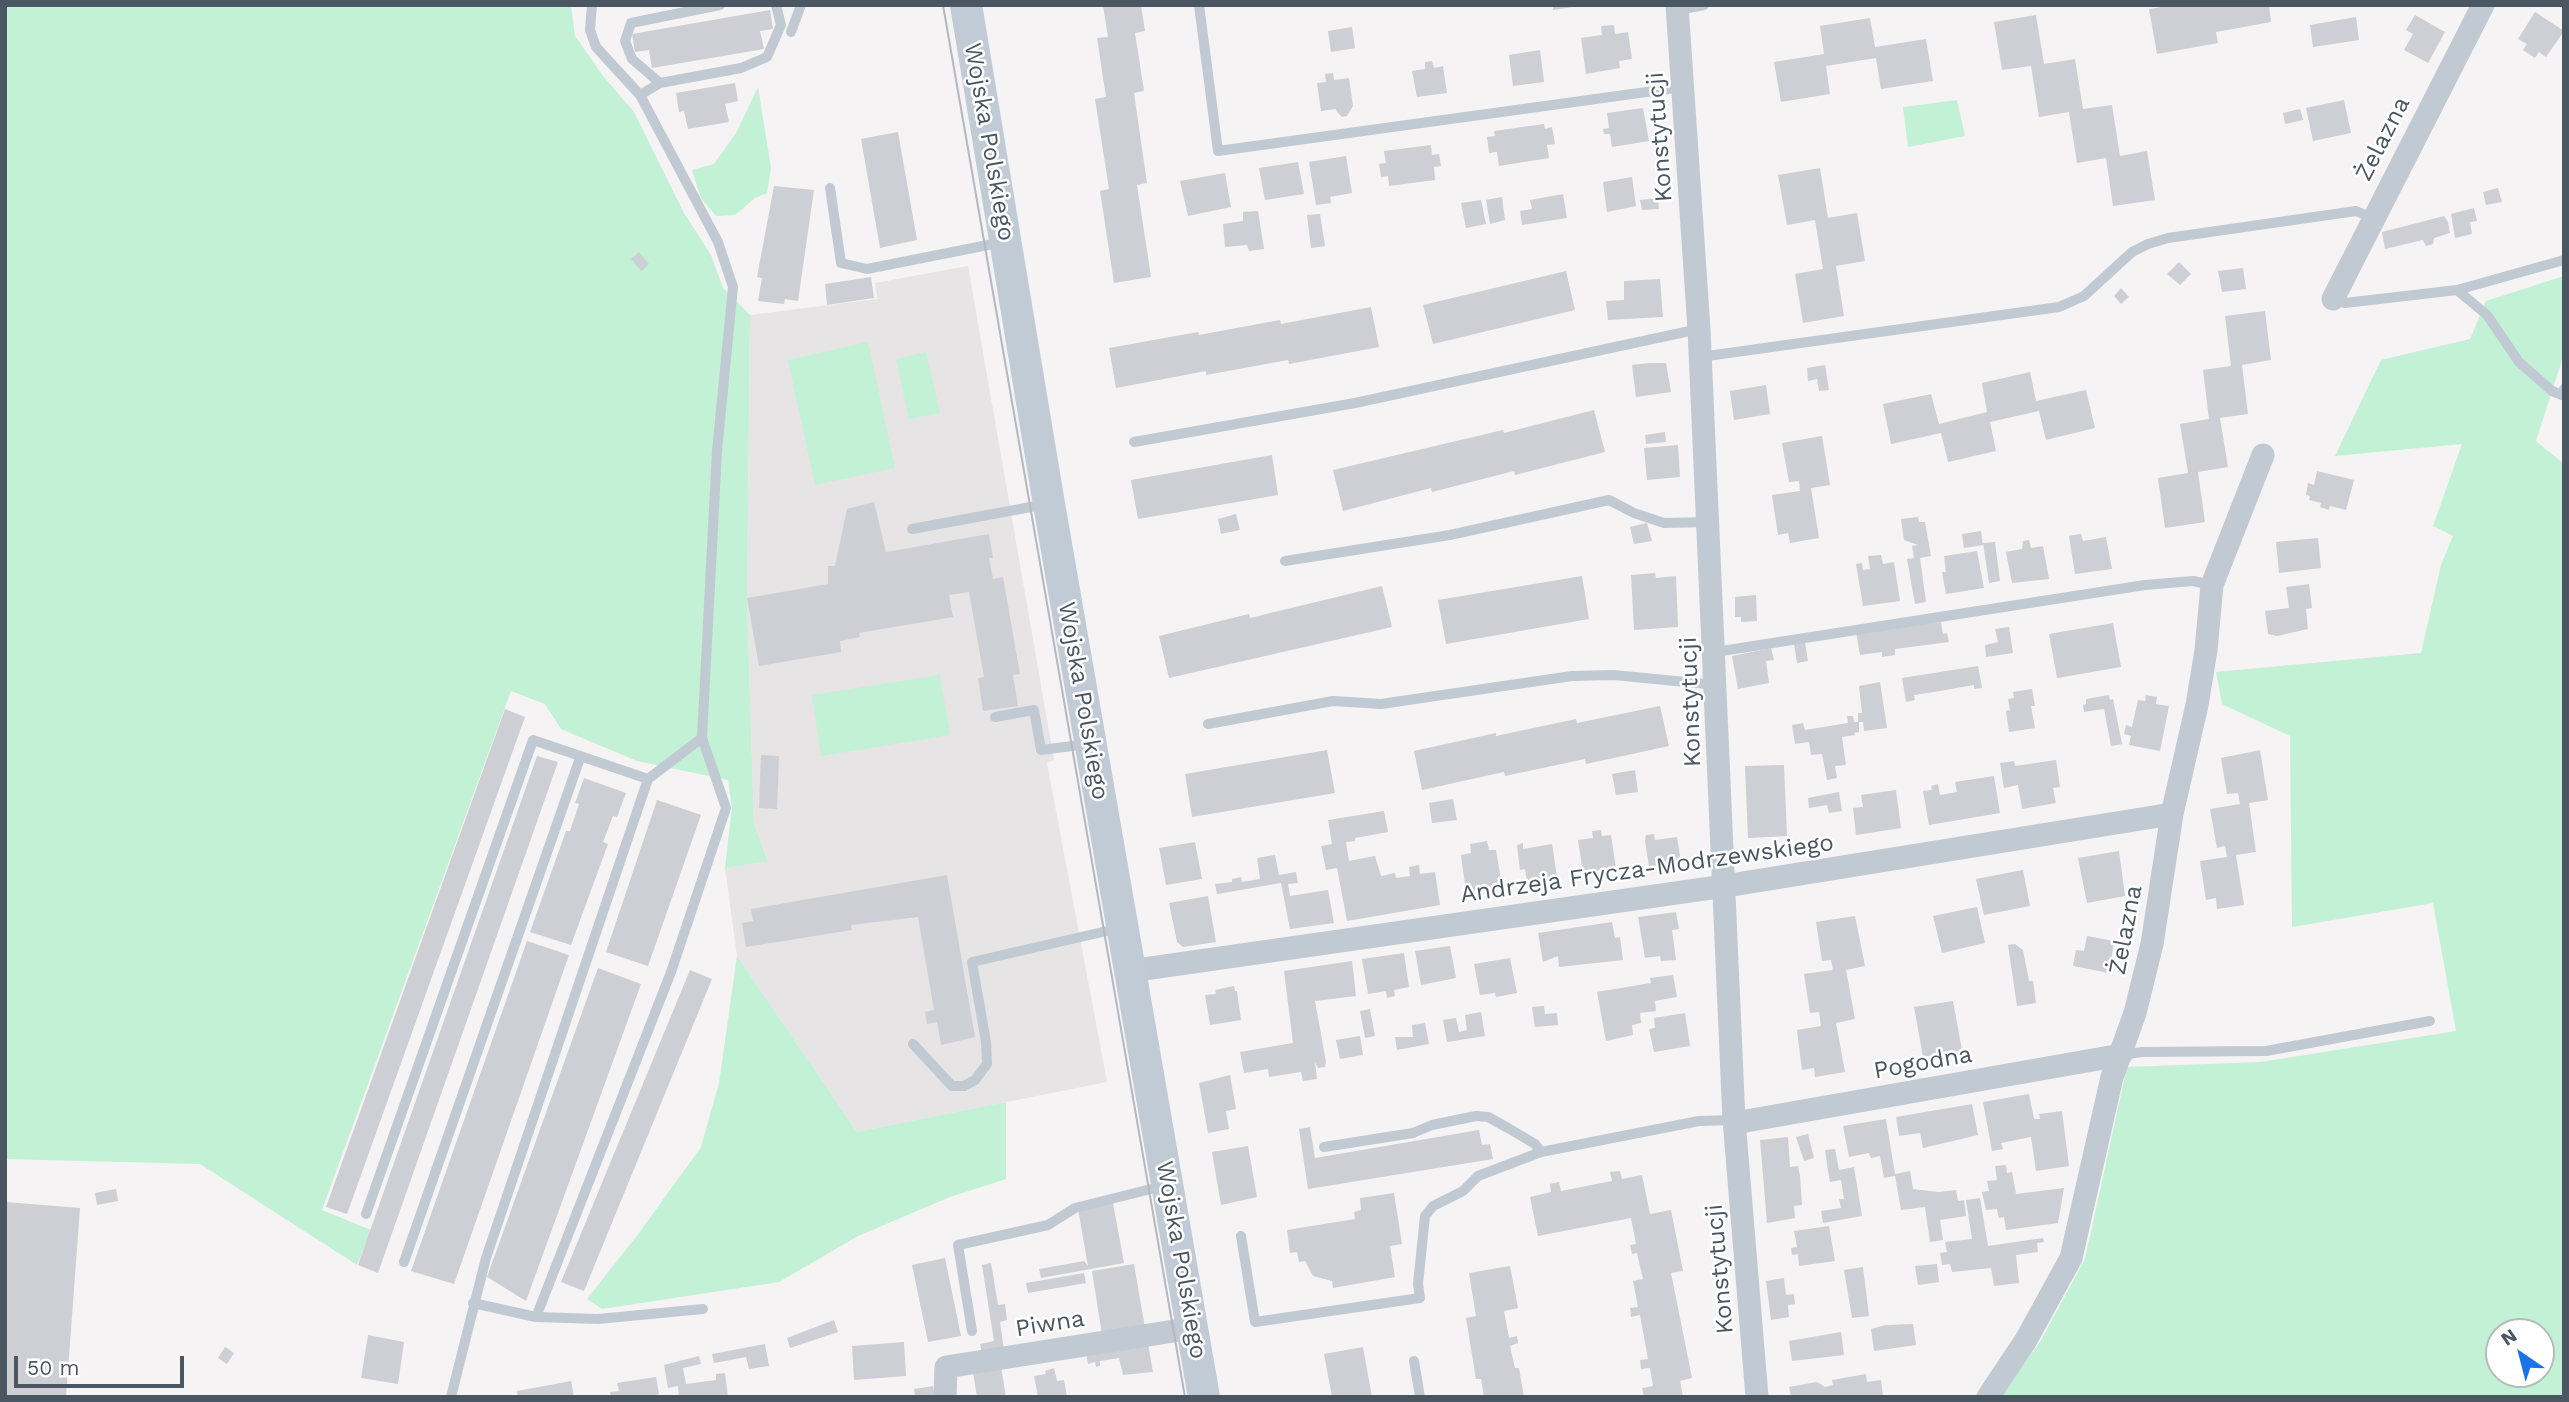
<!DOCTYPE html>
<html>
<head>
<meta charset="utf-8">
<style>
  body { margin:0 }
  #map { position:relative; width:2569px; height:1402px; overflow:hidden; background:#f5f3f3; font-family:"Work Sans",sans-serif }
  canvas { display:block }
  .frame { position:absolute; inset:0; border:7px solid #4a5661; pointer-events:none }
  .north { position:absolute; left:2485px; top:1318px; width:70px; height:70px; box-sizing:border-box; background:#fff; border:2px solid #b7bbc0; border-radius:50%; rotate:325deg; font-size:19px; font-weight:700; line-height:28px; text-align:center; color:#4a5661 }
  .north::after { content:''; display:block; margin:auto; width:24px; height:32px; background:#1a73e8; clip-path:polygon(50% 0,100% 100%,50% 72%,0 100%) }
  .scale { position:absolute; left:14px; top:1356px; width:170px; height:32px; box-sizing:border-box; border:4px solid #4a5661; border-top:0; padding-left:9px; font-size:21px; line-height:24px; white-space:nowrap; color:#4a5661; -webkit-text-stroke:5px #fff; paint-order:stroke }
</style>
</head>
<body>
<div id="map">
<canvas width="2569" height="1402"></canvas>
<div class="frame"></div>
<div class="north">N</div>
<div class="scale">50 m</div>
</div>
<script>
const context = document.querySelector('canvas').getContext('2d');
context.lineJoin = 'round';
function paint(path, color) {
  context.fillStyle = color;
  context.fill(path, 'evenodd');
}
function shape(rows) {
  const path = new Path2D();
  for (const r of rows) {
    path.moveTo(r[0], r[1]);
    for (let i = 2; i < r.length; i += 2) path.lineTo(r[i], r[i + 1]);
  }
  return path;
}
function strokePath(path, color, width, dash) {
  context.strokeStyle = color;
  context.lineWidth = width;
  context.lineCap = dash ? 'butt' : 'round';
  context.setLineDash(dash || []);
  context.stroke(path);
}
function drawText(font, color, halo, rows, align = 'center') {
  context.font = font + ' "Work Sans",sans-serif';
  context.lineWidth = 5;
  context.setLineDash([]);
  context.textBaseline = 'middle';
  context.strokeStyle = halo;
  context.fillStyle = color;
  for (const [text, x, y, turn = 0] of rows) {
    context.save();
    context.translate(x, y);
    context.rotate((+turn || 0) * Math.PI / 180);
    context.textAlign = isNaN(turn) ? turn : align;
    if (halo) context.strokeText(text, 0, 0);
    context.fillText(text, 0, 0);
    context.restore();
  }
}
paint(shape([
  [968,266,1054,760,1047,763,1107,1082,857,1132,737,956,725,868,768,860,754,823,747,600,750,315,877,299,875,283]
]), '#e6e4e5');
paint(shape([
  [5,5,571,5,575,36,603,76,634,112,684,213,711,255,723,288,750,315,747,600,754,823,768,861,725,868,732,808,728,780,637,761,561,729,545,704,511,691,322,1210,371,1230,357,1265,200,1164,5,1159],
  [758,87,771,168,767,193,755,198,735,215,716,216,701,198,692,170,714,164,736,133],
  [1957,100,1965,136,1908,147,1903,107],
  [2564,276,2564,354,2536,441,2564,464,2564,1397,1999,1397,2040,1342,2085,1259,2127,1067,2261,1062,2456,1031,2433,903,2292,927,2290,736,2222,704,2216,672,2421,653,2441,565,2453,536,2433,526,2462,444,2335,456,2381,360,2470,339,2486,301],
  [2499,1332,2541,1332,2541,1374,2499,1374],
  [868,342,895,468,815,485,788,360],
  [926,352,940,413,909,419,896,359],
  [940,675,950,735,821,756,812,695],
  [737,956,857,1132,1006,1102,1006,1179,950,1197,858,1236,779,1282,602,1309,587,1299,639,1233,701,1147,719,1083]
]), '#c3f1d5');
paint(shape([
  [1103,5,1141,5,1145,31,1135,33,1144,91,1134,93,1147,183,1137,185,1151,277,1114,283,1100,191,1109,189,1095,99,1106,97,1097,38,1108,37],
  [1553,5,1573,5,1573,7,1553,10],
  [2174,5,2269,5,2271,22,2216,32,2218,43,2157,54,2149,9],
  [770,10,773,29,760,31,764,49,652,68,649,50,635,52,632,34],
  [2535,12,2564,31,2546,57,2539,52,2535,58,2523,50,2527,44,2518,39],
  [2036,15,2044,64,2075,59,2083,109,2112,105,2120,156,2147,151,2155,200,2113,206,2106,158,2077,163,2069,112,2039,117,2031,66,2002,70,1994,22],
  [2415,15,2445,32,2428,63,2404,50,2413,34,2406,30],
  [2356,17,2359,40,2313,47,2310,25],
  [1870,18,1875,47,1926,39,1933,81,1881,89,1876,58,1826,66,1830,94,1781,102,1774,62,1824,54,1820,26],
  [1614,25,1615,34,1628,32,1632,59,1619,61,1620,68,1586,74,1581,38,1602,35,1601,26],
  [1352,27,1355,48,1331,52,1328,31],
  [1540,50,1544,82,1513,86,1509,55],
  [1432,61,1434,68,1443,66,1447,93,1417,97,1412,71,1425,69,1425,62],
  [1333,73,1334,80,1349,78,1353,106,1347,116,1342,117,1337,112,1336,109,1321,111,1317,83,1326,82,1325,74],
  [735,83,738,101,725,104,729,122,688,129,684,111,679,112,676,93],
  [2344,100,2351,133,2313,141,2306,108],
  [1643,108,1649,141,1612,147,1610,134,1604,134,1603,129,1609,128,1607,113],
  [2300,109,2303,120,2285,124,2283,113],
  [1544,124,1545,129,1552,127,1555,144,1547,145,1549,158,1499,166,1497,152,1489,153,1487,137,1495,136,1494,131],
  [898,132,917,240,880,248,861,139],
  [1431,145,1432,155,1439,154,1441,166,1434,167,1435,180,1389,186,1388,176,1381,177,1379,164,1386,163,1384,151],
  [1346,156,1352,193,1330,197,1331,203,1316,205,1309,162],
  [1298,162,1304,194,1265,200,1259,168],
  [1820,168,1828,218,1857,213,1865,261,1836,266,1844,316,1803,323,1795,274,1823,269,1815,220,1787,225,1778,175],
  [1225,173,1231,207,1188,216,1180,181],
  [1632,177,1636,206,1607,212,1603,182],
  [774,186,814,190,798,301,785,299,784,304,758,301,762,278,757,277],
  [2498,188,2502,202,2486,205,2483,192],
  [1563,194,1567,218,1522,225,1520,211,1532,209,1530,200],
  [1502,197,1505,220,1490,224,1486,200],
  [1658,198,1659,209,1642,210,1640,200],
  [1481,200,1486,224,1466,228,1461,203],
  [2474,208,2477,221,2470,222,2472,234,2455,238,2451,214],
  [1258,211,1264,249,1249,251,1247,245,1225,247,1223,224,1243,221,1243,212],
  [1320,214,1325,246,1311,248,1307,215],
  [2444,216,2448,222,2450,233,2434,238,2433,244,2426,246,2423,240,2385,249,2382,232],
  [639,252,649,264,641,271,631,259],
  [2179,262,2191,274,2180,285,2167,274],
  [2243,268,2246,289,2222,292,2218,271],
  [1566,271,1575,310,1433,344,1423,305],
  [871,277,874,298,827,305,825,284],
  [1660,279,1663,317,1608,320,1606,301,1624,300,1624,281],
  [2121,288,2129,297,2121,304,2114,296],
  [1371,307,1379,347,1289,364,1288,360,1206,375,1206,371,1116,388,1109,348,1198,332,1199,335,1280,320,1281,324],
  [2265,311,2271,360,2242,365,2248,414,2220,418,2228,467,2198,472,2205,522,2165,528,2158,478,2188,473,2180,424,2209,419,2203,370,2231,366,2225,316],
  [1649,363,1666,363,1671,392,1636,397,1632,365],
  [1825,365,1829,390,1819,391,1817,379,1808,381,1807,368],
  [2030,372,2036,401,2086,390,2095,428,2046,440,2039,411,1990,422,1996,451,1948,462,1941,433,1891,444,1883,404,1931,394,1939,424,1987,412,1982,383],
  [1766,385,1770,414,1734,420,1730,391],
  [1594,410,1605,452,1515,475,1514,471,1432,492,1431,488,1343,511,1333,470,1503,430,1504,433],
  [1665,432,1666,442,1646,444,1645,435],
  [1822,436,1830,485,1811,488,1819,538,1790,543,1788,533,1778,535,1772,495,1800,491,1799,481,1789,482,1782,443],
  [1678,445,1680,477,1647,480,1644,448],
  [1272,455,1278,495,1138,519,1131,480],
  [2317,471,2354,480,2346,510,2330,506,2329,510,2320,507,2321,503,2309,500,2310,496,2306,495,2308,483,2314,485],
  [874,502,886,552,989,534,993,558,989,558,993,579,1003,577,1020,674,1013,675,1018,706,983,711,978,678,984,677,969,592,949,595,953,617,859,633,860,637,840,641,841,652,759,666,747,598,828,584,828,566,835,566,847,509],
  [1236,514,1240,530,1221,534,1218,519],
  [1918,517,1919,522,1925,522,1931,556,1920,558,1926,602,1915,604,1907,559,1914,558,1912,546,1918,545,1904,540,1901,519],
  [1647,523,1652,541,1634,544,1630,527],
  [1981,531,1983,545,1964,548,1962,534],
  [2081,534,2083,541,2106,537,2112,569,2075,574,2069,536],
  [2318,538,2321,568,2279,573,2276,542],
  [2029,540,2031,548,2043,546,2049,579,2012,583,2006,552,2022,549,2023,541],
  [1995,542,2000,581,1989,583,1983,543],
  [1977,551,1984,588,1946,594,1942,572,1946,572,1944,556],
  [1881,555,1883,564,1894,562,1900,601,1863,606,1856,564,1862,563,1863,570,1870,569,1868,556],
  [1655,573,1656,578,1676,576,1678,627,1634,630,1631,575],
  [1582,576,1589,619,1446,644,1438,600],
  [2309,584,2312,608,2306,609,2308,629,2277,636,2268,634,2265,611,2289,608,2286,587],
  [1382,586,1392,627,1169,678,1159,636,1249,614,1250,618],
  [1756,595,1757,621,1741,622,1741,617,1735,617,1735,597],
  [1941,622,1943,634,1947,633,1949,642,1895,649,1895,655,1882,657,1882,652,1860,655,1856,632],
  [2113,623,2121,667,2057,678,2049,634],
  [2009,627,2013,653,1986,657,1985,645,1998,642,1995,629],
  [1805,642,1808,661,1797,663,1794,644],
  [1771,648,1774,660,1766,661,1769,683,1738,689,1732,656],
  [1978,666,1982,688,1974,689,1974,685,1940,691,1914,695,1915,700,1906,702,1902,678],
  [1880,682,1887,728,1864,731,1863,722,1859,722,1859,732,1854,733,1855,735,1842,737,1846,765,1835,766,1837,778,1827,780,1822,754,1811,755,1809,742,1795,744,1792,725,1803,723,1805,730,1848,723,1847,716,1853,716,1854,722,1858,722,1858,713,1862,713,1859,686],
  [2032,689,2035,706,2031,706,2035,728,2009,732,2006,711,2010,710,2008,699,2014,698,2013,692],
  [2109,695,2110,700,2113,699,2122,744,2111,746,2104,709,2084,712,2083,705,2086,704,2086,699],
  [2146,695,2157,697,2156,704,2169,706,2160,751,2129,745,2131,736,2124,734,2126,725,2132,727,2138,700,2145,701],
  [1660,706,1669,746,1586,764,1585,759,1505,776,1504,772,1422,790,1414,751,1496,733,1496,736,1576,719,1577,723],
  [505,709,525,717,347,1214,326,1207],
  [1327,750,1335,793,1192,817,1185,774],
  [2260,750,2268,800,2249,803,2256,852,2236,855,2244,905,2217,909,2216,898,2206,900,2200,861,2227,857,2225,846,2217,848,2210,809,2240,804,2238,793,2227,794,2221,758],
  [761,755,779,756,777,809,759,808],
  [537,756,558,762,378,1273,358,1265],
  [2056,760,2060,787,2053,788,2056,803,2022,809,2018,785,2004,788,2000,763,2014,761,2015,766],
  [1784,765,1787,836,1748,838,1745,766],
  [1635,770,1638,792,1616,795,1612,774],
  [1994,776,2000,813,1929,825,1923,791,1932,790,1931,786,1938,784,1940,795,1957,792,1955,782],
  [584,778,626,793,617,817,613,816,603,842,608,844,571,945,530,932,566,831,570,831,579,804,575,803],
  [1896,790,1901,828,1856,835,1853,808,1863,807,1861,795],
  [1839,792,1842,811,1829,813,1827,805,1809,808,1808,798],
  [1453,799,1457,820,1432,823,1429,803],
  [657,800,701,815,648,966,606,952],
  [1384,811,1388,832,1355,838,1355,841,1346,842,1349,861,1375,856,1381,876,1395,873,1396,878,1410,876,1409,867,1419,865,1420,874,1435,872,1440,905,1347,921,1337,868,1326,870,1321,846,1332,844,1328,820],
  [1601,830,1602,836,1611,835,1616,868,1583,873,1578,840,1593,838,1592,831],
  [1654,834,1655,840,1677,837,1682,868,1650,873,1645,841,1646,835],
  [1487,841,1489,850,1496,850,1502,886,1466,892,1461,855,1471,853,1470,844],
  [1195,842,1202,879,1166,885,1159,848],
  [1523,843,1523,849,1552,844,1557,877,1527,882,1525,869,1520,870,1517,845],
  [2119,851,2125,896,2087,903,2078,858],
  [1275,855,1279,875,1296,872,1298,883,1288,884,1290,896,1328,890,1334,923,1290,929,1281,883,1217,894,1215,884,1232,882,1232,879,1241,877,1242,882,1260,879,1257,858],
  [2023,870,2030,906,1984,915,1976,879],
  [947,875,975,1037,941,1045,937,1022,927,1024,925,1012,934,1010,918,917,851,925,852,930,746,947,742,923,753,921,751,909],
  [1208,896,1216,942,1183,947,1177,942,1169,903],
  [1977,907,1985,943,1942,953,1933,916],
  [1676,912,1679,929,1672,930,1676,960,1661,961,1660,956,1645,958,1638,917],
  [1855,916,1865,966,1846,970,1855,1019,1836,1023,1845,1072,1815,1077,1814,1068,1802,1070,1797,1030,1821,1026,1819,1012,1810,1013,1804,974,1833,970,1831,960,1822,961,1816,922],
  [1612,922,1615,938,1620,937,1623,960,1559,967,1558,956,1543,962,1538,933],
  [2087,936,2114,941,2109,973,2073,966,2076,950,2084,951],
  [527,941,569,955,454,1284,411,1271],
  [2015,944,2023,950,2029,981,2033,981,2036,1003,2017,1006,2008,945],
  [1450,946,1456,978,1421,985,1415,951],
  [1404,953,1409,987,1394,990,1395,996,1387,998,1386,991,1368,994,1362,959],
  [1510,958,1517,993,1496,997,1495,993,1480,995,1474,964],
  [1352,961,1356,996,1315,1001,1326,1062,1325,1067,1318,1068,1315,1062,1317,1079,1303,1081,1301,1072,1269,1077,1268,1069,1244,1073,1240,1052,1293,1043,1284,971],
  [598,968,641,984,526,1301,487,1277],
  [690,970,712,979,584,1291,561,1282],
  [1673,975,1677,997,1655,1001,1656,1011,1640,1013,1641,1023,1632,1025,1633,1035,1606,1041,1597,992,1651,983,1650,978],
  [1234,986,1235,991,1237,991,1241,1020,1210,1025,1205,995,1216,994,1215,990],
  [1953,1001,1962,1050,1923,1057,1914,1007],
  [1544,1006,1545,1014,1557,1013,1558,1025,1535,1027,1532,1007],
  [1370,1009,1375,1036,1365,1038,1360,1011],
  [1481,1012,1485,1036,1447,1042,1443,1020,1456,1018,1459,1032,1467,1030,1465,1015],
  [1685,1013,1690,1046,1654,1052,1649,1029,1655,1028,1654,1018],
  [1425,1023,1429,1044,1397,1050,1395,1037,1413,1037,1412,1025],
  [1360,1036,1363,1055,1340,1059,1336,1040],
  [1230,1075,1236,1109,1226,1111,1229,1129,1208,1133,1199,1083],
  [2029,1094,2034,1119,2040,1119,2039,1114,2062,1111,2069,1166,2036,1171,2031,1137,2001,1143,2003,1149,1992,1151,1983,1102],
  [1972,1104,1978,1135,1923,1148,1920,1133,1899,1136,1896,1117],
  [1886,1119,1895,1174,1910,1171,1913,1189,1939,1192,1956,1190,1958,1201,1964,1200,1966,1216,1940,1220,1943,1240,1930,1242,1925,1207,1901,1210,1895,1176,1884,1178,1880,1156,1871,1158,1869,1153,1849,1157,1843,1126],
  [1310,1127,1315,1158,1479,1130,1482,1145,1490,1144,1493,1159,1308,1189,1299,1129],
  [1808,1134,1814,1158,1804,1161,1796,1137],
  [1788,1137,1790,1167,1798,1166,1800,1176,1802,1205,1794,1206,1795,1218,1767,1223,1760,1140],
  [1248,1146,1257,1197,1221,1205,1212,1152],
  [1835,1149,1839,1170,1854,1167,1862,1216,1823,1223,1821,1211,1841,1208,1839,1199,1844,1199,1841,1180,1830,1182,1828,1171,1825,1150],
  [2006,1165,2007,1173,2012,1172,2016,1194,2064,1188,2058,1223,2006,1230,2004,1217,1999,1218,1997,1209,1986,1210,1982,1192,1989,1191,1987,1181,1997,1180,1995,1166],
  [1620,1171,1622,1179,1642,1175,1650,1214,1671,1210,1683,1271,1671,1273,1692,1378,1680,1381,1683,1397,1644,1397,1642,1388,1653,1386,1650,1368,1641,1369,1640,1360,1648,1359,1640,1315,1631,1317,1630,1308,1638,1307,1633,1281,1643,1279,1637,1253,1632,1254,1630,1245,1636,1244,1631,1218,1538,1236,1530,1197,1551,1192,1550,1184,1559,1182,1561,1191,1612,1181,1610,1172],
  [116,1189,118,1201,97,1205,95,1193],
  [1394,1193,1402,1244,1390,1246,1395,1277,1333,1288,1332,1281,1313,1276,1305,1261,1299,1262,1297,1252,1290,1253,1287,1230,1355,1219,1354,1212,1361,1210,1360,1198],
  [1980,1198,1988,1246,2043,1238,2044,1242,2037,1243,2038,1252,2016,1255,2019,1283,1994,1286,1991,1268,1952,1272,1950,1264,1942,1265,1940,1253,1947,1252,1945,1242,1972,1239,1966,1200],
  [5,1202,80,1208,66,1397,5,1397],
  [1113,1203,1124,1263,1041,1278,1039,1269,1084,1261,1088,1266,1078,1209],
  [1829,1226,1835,1261,1799,1266,1798,1254,1792,1255,1791,1248,1797,1247,1794,1231],
  [945,1258,961,1336,928,1342,912,1265],
  [991,1263,998,1305,1005,1304,1007,1320,1000,1322,1004,1350,982,1354,980,1344,994,1341,982,1265],
  [1134,1264,1145,1328,1102,1335,1092,1271],
  [1937,1264,1939,1282,1918,1285,1915,1266],
  [1510,1266,1518,1308,1504,1311,1509,1338,1517,1336,1518,1343,1510,1346,1515,1368,1519,1368,1524,1397,1484,1397,1481,1379,1476,1379,1466,1318,1476,1316,1469,1273],
  [1863,1267,1869,1316,1852,1318,1844,1270],
  [1084,1273,1086,1283,1028,1293,1026,1283],
  [1784,1278,1786,1295,1794,1294,1795,1304,1788,1305,1789,1317,1771,1320,1766,1281],
  [834,1320,838,1332,790,1348,787,1338],
  [1913,1324,1916,1345,1874,1351,1871,1329,1886,1325],
  [1841,1332,1844,1355,1792,1361,1789,1341],
  [368,1335,404,1342,398,1384,361,1378],
  [1147,1338,1153,1372,1123,1375,1119,1358,1100,1361,1100,1366,1096,1367,1095,1362,1088,1364,1085,1348],
  [904,1342,906,1376,854,1380,852,1346],
  [765,1344,769,1366,749,1369,746,1357,714,1363,712,1354],
  [225,1347,234,1353,227,1364,218,1358],
  [1363,1347,1372,1397,1332,1397,1324,1354],
  [699,1356,701,1364,683,1368,686,1384,716,1380,716,1374,725,1373,728,1397,679,1397,678,1386,668,1388,664,1365],
  [1000,1361,1006,1397,977,1397,972,1366],
  [1054,1368,1057,1381,1064,1380,1067,1397,1038,1397,1034,1376,1046,1374,1045,1371],
  [1866,1374,1867,1382,1881,1380,1883,1397,1791,1397,1789,1387,1817,1382,1825,1387,1833,1385,1832,1380],
  [656,1377,659,1394,650,1397,611,1397,610,1392,619,1391,617,1383],
  [571,1381,574,1397,518,1397,517,1391],
  [933,1386,935,1397,915,1397,914,1389]
]), '#cdcfd5');
strokePath(shape([
  [1199,5,1218,151,1683,87],
  [1678,10,1704,5],
  [791,32,801,5],
  [660,83,632,59,625,41,631,23,720,5],
  [640,95,660,83,741,68,767,57,781,25,776,5],
  [830,188,841,263,867,269,1003,242],
  [2457,290,2487,315,2519,362,2552,391,2562,395,2564,389],
  [2333,299,2345,303,2457,290,2564,260],
  [1700,357,2059,307,2084,296,2132,252,2148,244,2168,238,2356,211,2372,218],
  [1134,442,1355,403,1699,329],
  [912,529,1047,504],
  [1285,561,1450,535,1609,500,1634,513,1664,523,1709,522],
  [1715,652,2145,585,2193,581,2212,585],
  [995,717,1034,710,1041,750,1088,744],
  [1208,724,1333,701,1381,704,1572,676,1614,675,1716,685],
  [913,1044,952,1086,964,1086,975,1080,987,1064,986,1042,972,962,1120,928],
  [2121,1055,2142,1052,2266,1051,2430,1021],
  [1324,1147,1413,1133,1432,1125,1476,1116,1488,1117,1508,1128,1535,1144,1541,1152],
  [366,1214,533,740,648,779],
  [1241,1236,1255,1322,1420,1298,1418,1284,1425,1216,1433,1206,1463,1191,1478,1176,1541,1152,1699,1121,1734,1120],
  [404,1262,580,758],
  [473,1303,536,1317,598,1319,703,1309],
  [536,1317,671,972,726,808,702,738,717,451,733,287,718,242,640,95,596,47,590,30,592,5],
  [972,1331,958,1245,1048,1225,1075,1208,1163,1186],
  [1414,1361,1420,1397],
  [451,1397,486,1258,648,779,702,738]
]), '#c1cad2', 10);
strokePath(shape([
  [1677,5,1699,329,1734,1120,1757,1397],
  [2333,299,2483,5],
  [1130,971,1725,886,2172,814],
  [1734,1120,1746,1121,2121,1055],
  [945,1397,946,1367,1193,1328],
  [1988,1397,2026,1340,2071,1258,2112,1077,2135,1013,2152,944,2172,814,2197,705,2206,650,2212,585,2263,455]
]), '#c1cad2', 23);
strokePath(shape([
  [966,5,1049,504,1204,1397]
]), '#c1cbd6', 32);
strokePath(shape([
  [943,5,1185,1397]
]), '#b5b8bd', 2);
drawText('24px', '#4a5661', '#fff', [
  ["Konstytucji",1660,137,-94],
  ["Żelazna",2383,139,-63],
  ["Wojska Polskiego",989,142,80],
  ["Wojska Polskiego",1083,701,80],
  ["Konstytucji",1691,702,-92],
  ["Andrzeja Frycza-Modrzewskiego",1647,869,-8],
  ["Żelazna",2126,930,-79],
  ["Pogodna",1923,1063,-10],
  ["Wojska Polskiego",1181,1260,80],
  ["Konstytucji",1720,1269,-95],
  ["Piwna",1050,1324,-9]
]);
</script>
</body>
</html>
